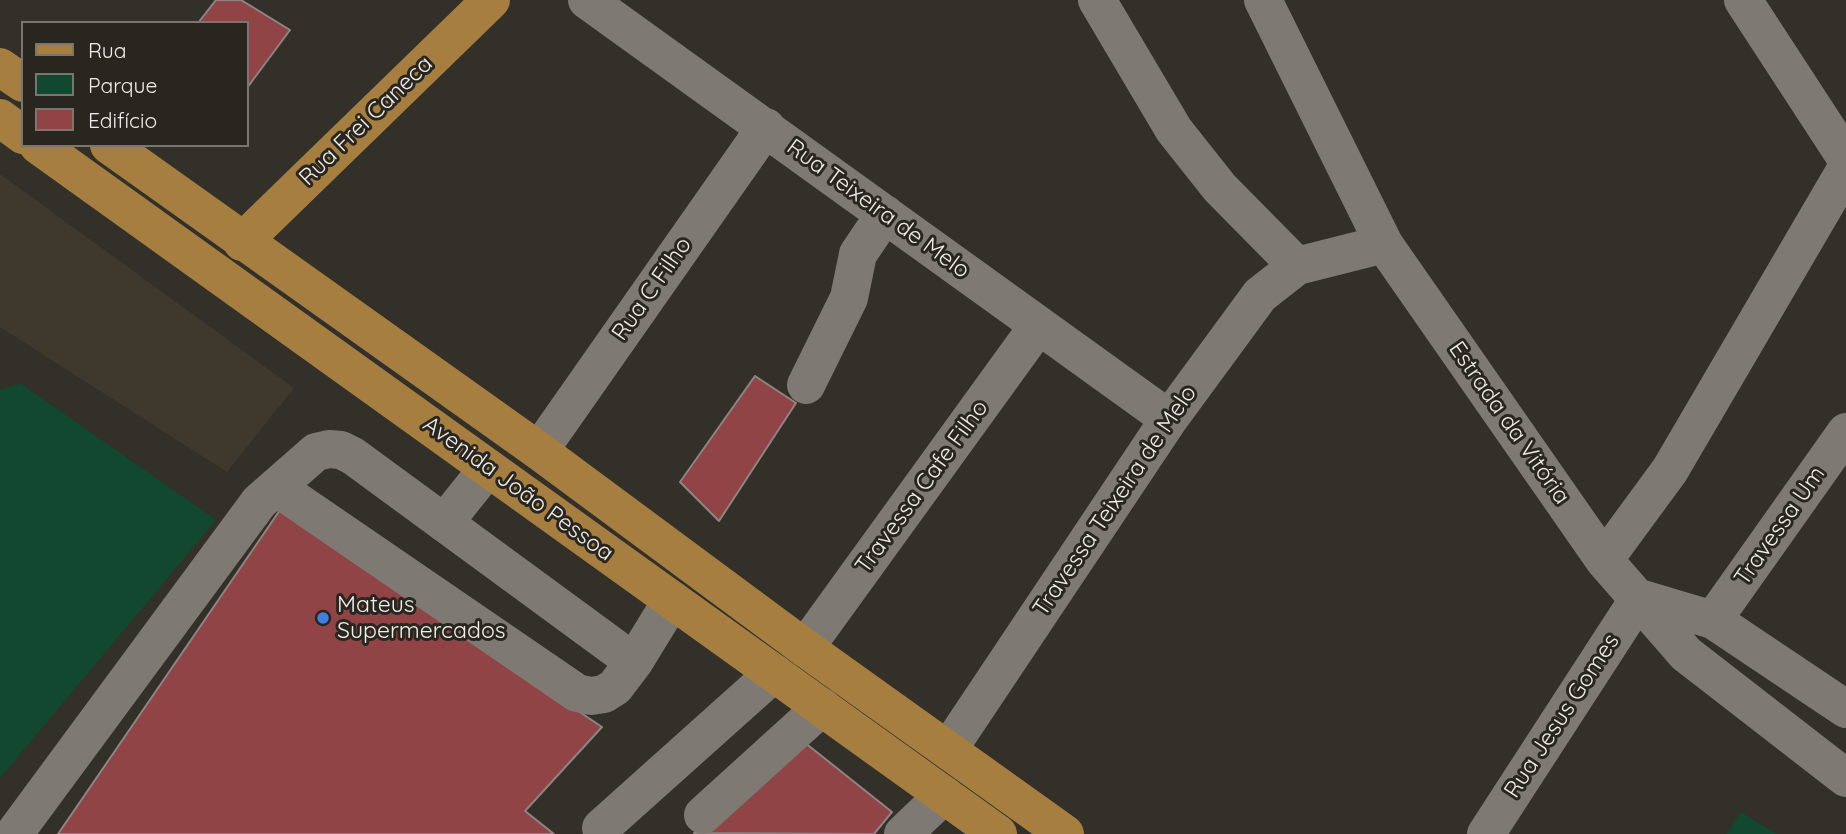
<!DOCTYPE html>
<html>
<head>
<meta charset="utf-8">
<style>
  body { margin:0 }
  #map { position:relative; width:1846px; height:834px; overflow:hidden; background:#33302a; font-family:Quicksand,sans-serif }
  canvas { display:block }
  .legend { position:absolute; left:21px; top:21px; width:228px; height:126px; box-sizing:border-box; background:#292620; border:2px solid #787670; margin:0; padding:9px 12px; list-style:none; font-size:21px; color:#efede9 }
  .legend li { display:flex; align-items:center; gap:14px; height:35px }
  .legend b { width:35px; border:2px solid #787670 }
</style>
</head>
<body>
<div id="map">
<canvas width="1846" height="834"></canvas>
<ul class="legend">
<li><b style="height:9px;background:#a67f40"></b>Rua</li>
<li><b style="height:19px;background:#11482f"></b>Parque</li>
<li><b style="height:19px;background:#904445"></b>Edifício</li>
</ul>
</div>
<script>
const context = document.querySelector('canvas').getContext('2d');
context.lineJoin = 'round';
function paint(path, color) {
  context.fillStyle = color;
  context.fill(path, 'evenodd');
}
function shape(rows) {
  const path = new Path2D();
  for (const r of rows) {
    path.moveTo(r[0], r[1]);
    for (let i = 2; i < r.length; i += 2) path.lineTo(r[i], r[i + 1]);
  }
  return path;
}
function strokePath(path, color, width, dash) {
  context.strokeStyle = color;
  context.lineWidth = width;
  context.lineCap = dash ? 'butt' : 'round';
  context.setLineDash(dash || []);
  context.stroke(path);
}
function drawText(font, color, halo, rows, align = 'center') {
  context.font = font + ' Quicksand,sans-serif';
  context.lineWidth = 6;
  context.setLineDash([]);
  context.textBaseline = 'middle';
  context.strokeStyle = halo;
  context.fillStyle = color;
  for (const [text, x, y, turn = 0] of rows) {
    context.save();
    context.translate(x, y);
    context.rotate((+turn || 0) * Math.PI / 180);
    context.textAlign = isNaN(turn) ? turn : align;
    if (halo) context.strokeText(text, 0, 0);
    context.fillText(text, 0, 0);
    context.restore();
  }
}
paint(shape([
  [0,174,294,388,227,472,0,327]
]), '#3f382d');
paint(shape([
  [20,383,216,520,0,778,0,390],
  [1741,812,1776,834,1727,834]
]), '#11482f');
const building = shape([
  [216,0,241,0,290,30,247,88,247,23,198,23,216,0],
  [755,376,796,403,719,521,680,482,755,376],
  [280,510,602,727,525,811,554,834,58,834,280,510],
  [799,738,892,812,874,834,694,833,799,738]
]);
paint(building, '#904445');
strokePath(building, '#8e8484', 2);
strokePath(shape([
  [587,0,1169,419],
  [1097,0,1174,130,1220,188,1297,266],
  [1263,0,1384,244,1604,560,1686,654,1846,778],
  [1743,0,1846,158],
  [806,385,849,298,858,254,885,214],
  [539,451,766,127],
  [276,487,577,693,591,696,604,694,615,687,634,662,672,600],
  [444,523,488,468],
  [1604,560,1670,470,1846,169],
  [1639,598,1713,620,1846,709],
  [1713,620,1846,432],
  [805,648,1038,326],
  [948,750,1169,419,1260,295,1297,266,1384,244],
  [703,815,822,707],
  [601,828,774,673],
  [14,834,259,502,316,452,329,449,341,450,353,456,634,662],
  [903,834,944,795],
  [1486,834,1639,598]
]), '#7e7a73', 38);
strokePath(shape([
  [0,67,23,83],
  [0,118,23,135],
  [38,145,998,834],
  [109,145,539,451,805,648,1065,834],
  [242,242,491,0]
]), '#a67f40', 38);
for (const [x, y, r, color] of [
  [323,618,7,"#3f7fe0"]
]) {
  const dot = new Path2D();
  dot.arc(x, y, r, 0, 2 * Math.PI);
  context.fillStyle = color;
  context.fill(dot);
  strokePath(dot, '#292620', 2.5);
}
drawText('23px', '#efede9', '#292620', [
  ["Rua Frei Caneca",366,121,-44],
  ["Rua Teixeira de Melo",878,209,36],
  ["Rua C Filho",652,289,-55],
  ["Estrada da Vitória",1509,423,55],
  ["Travessa Cafe Filho",922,487,-54],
  ["Avenida João Pessoa",518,489,36],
  ["Travessa Teixeira de Melo",1115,501,-56],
  ["Travessa Um",1780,526,-55],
  ["Rua Jesus Gomes",1562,716,-57]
]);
drawText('23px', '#efede9', '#292620', [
  ["Mateus",337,605],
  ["Supermercados",337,631]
], 'left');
</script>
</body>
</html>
